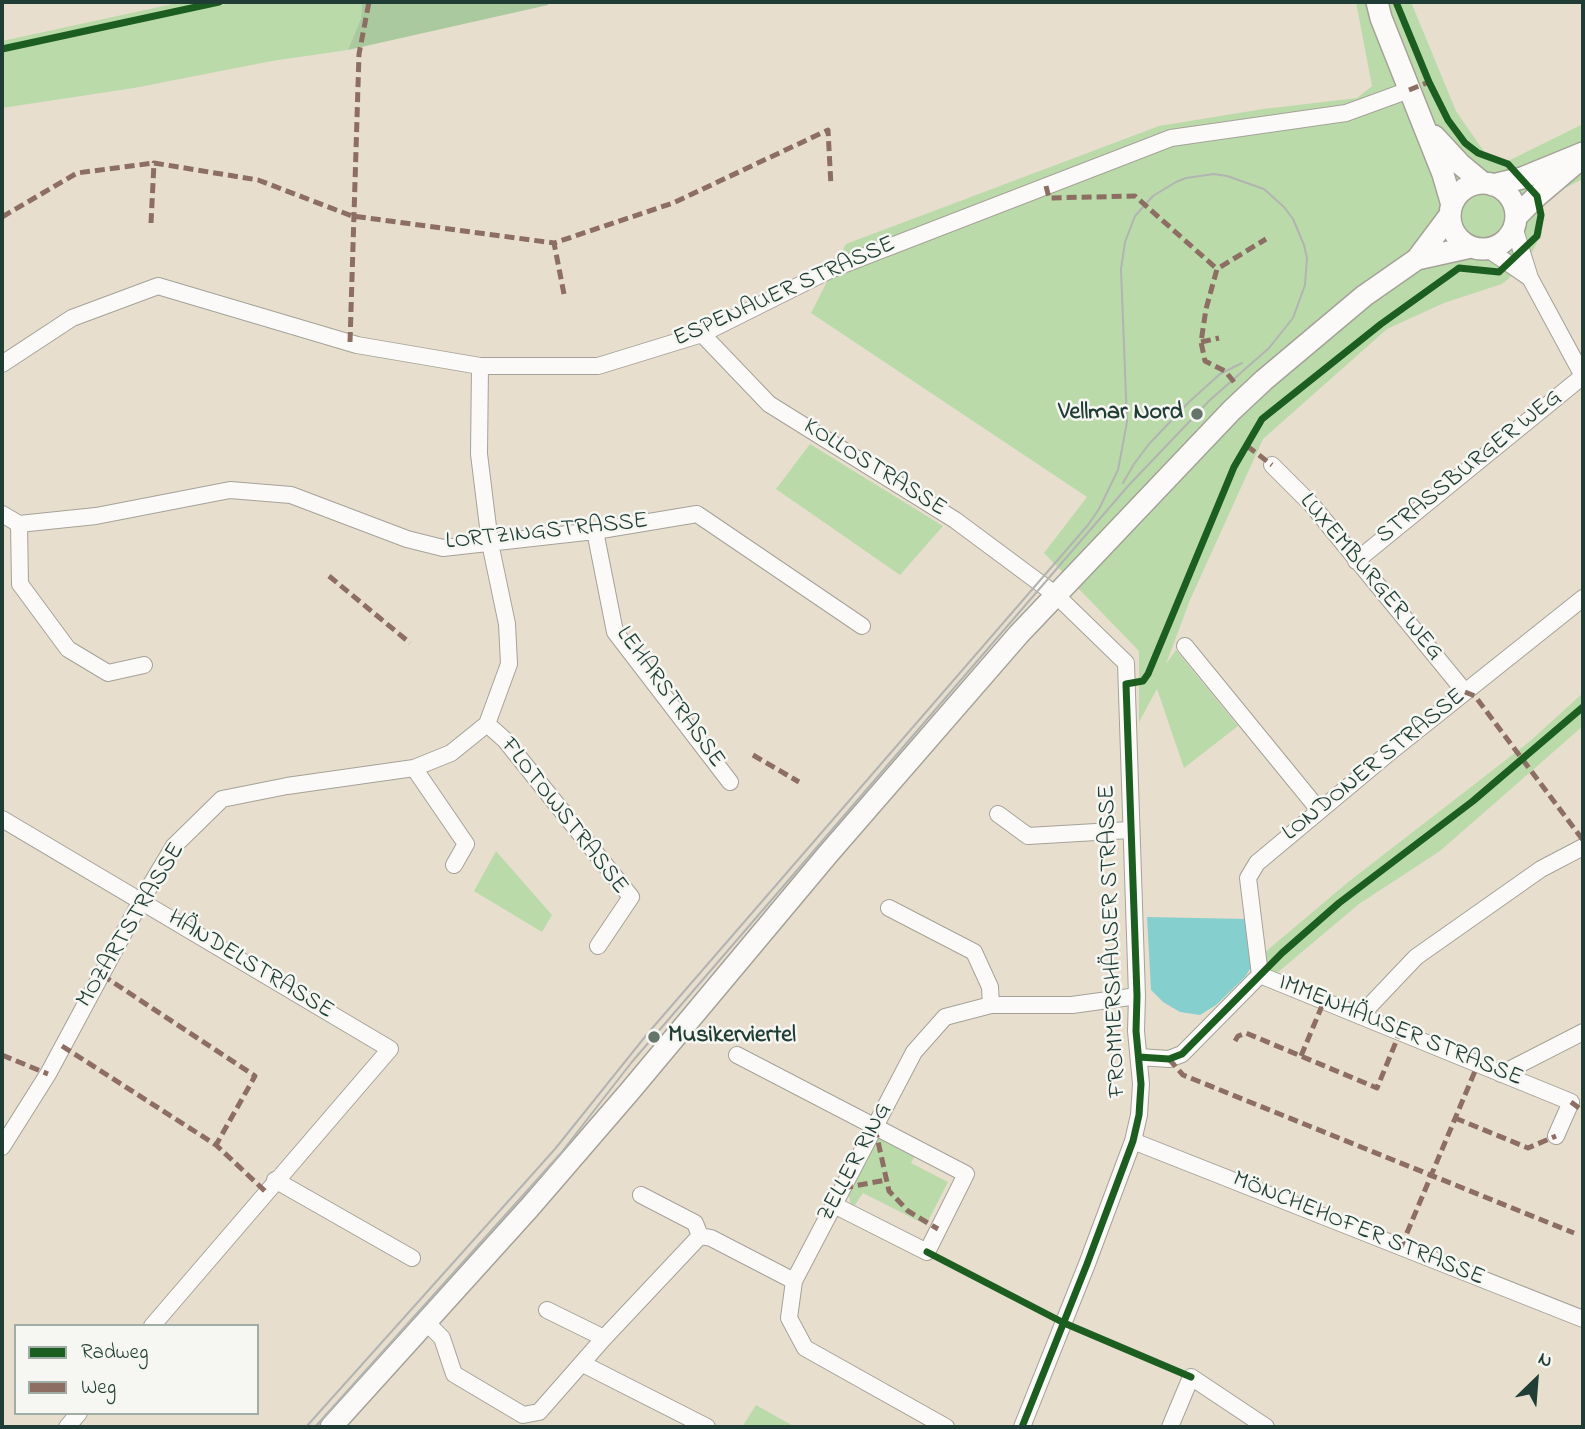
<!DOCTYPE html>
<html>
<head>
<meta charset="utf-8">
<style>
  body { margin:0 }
  #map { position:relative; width:1585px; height:1429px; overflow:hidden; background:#e8dece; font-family:"Indie Flower",sans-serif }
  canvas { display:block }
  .frame { position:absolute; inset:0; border:4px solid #1f3d34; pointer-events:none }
  .legend { position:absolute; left:14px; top:1324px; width:245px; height:91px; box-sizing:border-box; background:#f6f6f2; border:2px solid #a0aca6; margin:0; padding:9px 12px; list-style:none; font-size:21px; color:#1f3d34 }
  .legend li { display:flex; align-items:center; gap:14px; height:35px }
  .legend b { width:35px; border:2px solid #a0aca6 }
  .north { position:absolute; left:1501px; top:1345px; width:70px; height:70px; -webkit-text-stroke:5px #f6f6f2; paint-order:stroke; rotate:25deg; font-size:19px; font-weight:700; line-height:28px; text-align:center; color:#1f3d34 }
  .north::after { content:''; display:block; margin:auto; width:24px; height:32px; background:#1f3d34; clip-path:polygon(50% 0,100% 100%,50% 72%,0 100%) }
</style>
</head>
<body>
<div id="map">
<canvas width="1585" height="1429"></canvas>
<div class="frame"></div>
<ul class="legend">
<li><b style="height:9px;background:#1b5e20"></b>Radweg</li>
<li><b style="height:9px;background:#8d6e63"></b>Weg</li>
</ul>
<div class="north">N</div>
</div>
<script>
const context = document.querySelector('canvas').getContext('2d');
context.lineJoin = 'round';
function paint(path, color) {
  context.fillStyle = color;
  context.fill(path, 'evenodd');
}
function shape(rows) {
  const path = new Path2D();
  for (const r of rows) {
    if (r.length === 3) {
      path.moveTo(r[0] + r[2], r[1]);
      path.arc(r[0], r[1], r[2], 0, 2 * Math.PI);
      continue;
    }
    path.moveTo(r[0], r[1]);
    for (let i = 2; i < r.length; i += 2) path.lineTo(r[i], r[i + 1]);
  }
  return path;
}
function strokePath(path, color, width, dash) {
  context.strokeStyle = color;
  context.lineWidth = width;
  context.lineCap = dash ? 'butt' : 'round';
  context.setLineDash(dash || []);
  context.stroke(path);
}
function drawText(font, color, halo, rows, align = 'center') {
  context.font = font + ' "Indie Flower",sans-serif';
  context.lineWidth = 5;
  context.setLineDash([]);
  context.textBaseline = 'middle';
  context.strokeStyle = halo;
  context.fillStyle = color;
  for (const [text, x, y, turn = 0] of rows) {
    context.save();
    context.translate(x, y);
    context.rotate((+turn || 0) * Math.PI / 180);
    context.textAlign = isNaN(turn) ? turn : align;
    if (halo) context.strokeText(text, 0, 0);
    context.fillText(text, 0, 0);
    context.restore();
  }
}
paint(shape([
  [182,2,362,2,361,18,348,50,272,61,134,88,2,108,2,41],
  [1356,2,1411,2,1456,111,1485,153,1508,161,1583,124,1583,179,1535,203,1542,233,1526,264,1502,284,1444,303,1387,329,1263,439,1190,600,1166,664,1176,650,1238,726,1184,768,1157,689,1139,722,1139,651,1044,553,1087,497,811,313,846,244,1159,126,1263,109,1357,98,1372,86],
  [810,444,943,526,900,575,776,489],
  [1583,693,1583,726,1440,851,1359,904,1277,973,1251,964,1347,883,1529,742],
  [496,851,552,915,542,932,474,891],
  [880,1130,918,1150,911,1163,948,1182,926,1225,863,1193,855,1205,851,1204,848,1193],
  [756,1405,795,1427,742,1427]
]), '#bbdaaa');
paint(shape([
  [362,2,548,2,548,5,348,50,361,18]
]), '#aac99f');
paint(shape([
  [1147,917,1247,919,1252,966,1245,977,1216,1005,1200,1015,1180,1012,1163,1002,1151,990]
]), '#85cfcf');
const street = shape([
  [1486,248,1530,278],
  [702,334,769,404,955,520,1056,595,1126,663,1137,996,1136,1031,1141,1084,1139,1115,1133,1141,1087,1264,1022,1427],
  [2,364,72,318,158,286,357,345,480,366,598,366,702,334,832,269,1171,138,1346,113,1409,90],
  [1272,465,1312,505,1465,692],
  [2,514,19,524,96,516,230,490,291,495,407,539,443,548,595,531,697,514,862,626],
  [19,524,20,584,68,649,108,673,144,665],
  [595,531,615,632,730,782],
  [1356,561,1583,376,1530,278,1514,227],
  [1185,646,1319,810],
  [487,724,505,740,631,897,598,946],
  [414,768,466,844,454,865],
  [998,814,1028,836,1130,830],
  [2,819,390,1049,152,1326],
  [889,908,974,952,990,987,991,1005],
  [1260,975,1248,878,1257,863,1390,752,1583,598],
  [1260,975,1571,1102,1556,1136],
  [1360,1016,1416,957,1541,869,1583,847],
  [737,1055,966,1174,927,1252,834,1205],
  [1139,1057,1169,1059,1182,1054,1260,975],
  [1501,1074,1583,1032],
  [1133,1141,1583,1319],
  [2,1147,48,1074,141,901,174,846,222,799,287,786,414,768,451,753,487,724,509,664,507,624,490,543,479,454,480,366],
  [275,1180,412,1258],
  [641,1195,695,1223,700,1236],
  [547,1310,604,1338],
  [426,1322,442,1338,454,1374,523,1415,539,1412,604,1338,700,1236,711,1238,794,1281],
  [583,1364,707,1427],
  [67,1427,79,1413],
  [946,1427,805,1348,789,1318,794,1281,914,1052,945,1017,991,1005,1072,1005,1137,996],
  [1170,1427,1191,1377,1266,1427]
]);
const secondary = shape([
  [1377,2,1381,18,1443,174,1452,205],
  [1434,136,1460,164,1483,183],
  [1483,216,33],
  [1493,185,1522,178,1583,153],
  [1516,217,1537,196,1577,162],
  [1417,259,1471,247],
  [331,1427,530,1207,630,1091,828,854,1019,634,1232,410,1264,380,1364,296,1417,259,1450,215]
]);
strokePath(street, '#a4a298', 18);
strokePath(secondary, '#a4a298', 24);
strokePath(street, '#fcfaf8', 16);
strokePath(secondary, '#fcfaf8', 21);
strokePath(shape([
  [1123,483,1134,464,1149,444,1189,402,1220,374,1242,363],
  [306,1427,555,1149,648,1033,1088,525,1099,509,1118,470,1127,422,1121,269,1125,242,1135,216,1153,196,1176,182,1186,178,1214,174,1227,176,1264,189,1284,207,1293,219,1304,245,1307,258,1305,285,1293,318,1269,348,1210,400,1128,486,631,1063,561,1153,315,1427]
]), '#b2b4b1', 2);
strokePath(shape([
  [1409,90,1429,82],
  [1046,186,1049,198,1135,196,1217,269],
  [2,217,77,173,154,163],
  [151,223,154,163,258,180,352,216,554,243],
  [564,294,554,243,673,203,828,130,831,186],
  [350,342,359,54,369,2],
  [1201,342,1219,338],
  [1234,382,1225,371,1205,361,1201,342,1206,309,1217,269,1266,239],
  [1247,446,1272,465],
  [329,576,410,643],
  [1465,692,1475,696,1583,840],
  [753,755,799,782],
  [102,975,255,1076,216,1145],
  [1235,1041,1238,1036,1246,1033,1377,1088,1400,1032],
  [62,1046,216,1145,266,1192],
  [2,1055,48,1074],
  [1301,1056,1324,1001],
  [1169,1059,1183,1075,1574,1233],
  [1571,1102,1583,1111],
  [1455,1118,1528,1148,1556,1136],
  [875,1128,889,1191,908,1211,938,1229],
  [843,1188,886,1180],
  [1401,1247,1478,1064]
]), '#8d6e63', 5, [10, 5]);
strokePath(shape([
  [2,49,219,2],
  [1139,1057,1169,1059,1182,1054,1282,953,1339,903,1473,801,1583,707],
  [927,1252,1064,1323,1191,1377],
  [1022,1427,1087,1264,1133,1141,1139,1115,1141,1084,1136,1031,1137,996,1126,684,1143,681,1148,674,1234,467,1262,419,1381,324,1459,268,1499,272,1537,236,1541,215,1537,196,1508,164,1478,153,1465,143,1448,120,1429,82,1396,2]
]), '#1b5e20', 7);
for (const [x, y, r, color] of [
  [1197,414,7,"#65756a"],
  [654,1037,7,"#65756a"]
]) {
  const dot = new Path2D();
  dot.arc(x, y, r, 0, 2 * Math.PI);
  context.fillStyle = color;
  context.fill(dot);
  strokePath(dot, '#f6f6f2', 2.5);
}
drawText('24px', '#1f3d34', '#f6f6f2', [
  ["ESPENAUER STRASSE",785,293,-24],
  ["STRASSBURGER WEG",1470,468,-39],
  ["KOLLOSTRASSE",874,469,32],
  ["LORTZINGSTRASSE",547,533,-6],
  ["LUXEMBURGER WEG",1370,578,50],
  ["LEHARSTRASSE",669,698,54],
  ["LONDONER STRASSE",1375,766,-39],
  ["FLOTOWSTRASSE",563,817,52],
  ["MOZARTSTRASSE",132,926,-59],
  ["FROMMERSHÄUSER STRASSE",1114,941,-92],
  ["HÄNDELSTRASSE",250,966,31],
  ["IMMENHÄUSER STRASSE",1400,1032,22],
  ["ZELLER RING",856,1163,-62],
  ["MÖNCHEHOFER STRASSE",1358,1230,22]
]);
drawText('bold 24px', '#1f3d34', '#f6f6f2', [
  ["Vellmar Nord",1183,414],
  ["Musikerviertel",668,1037,"left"]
], 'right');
</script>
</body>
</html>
